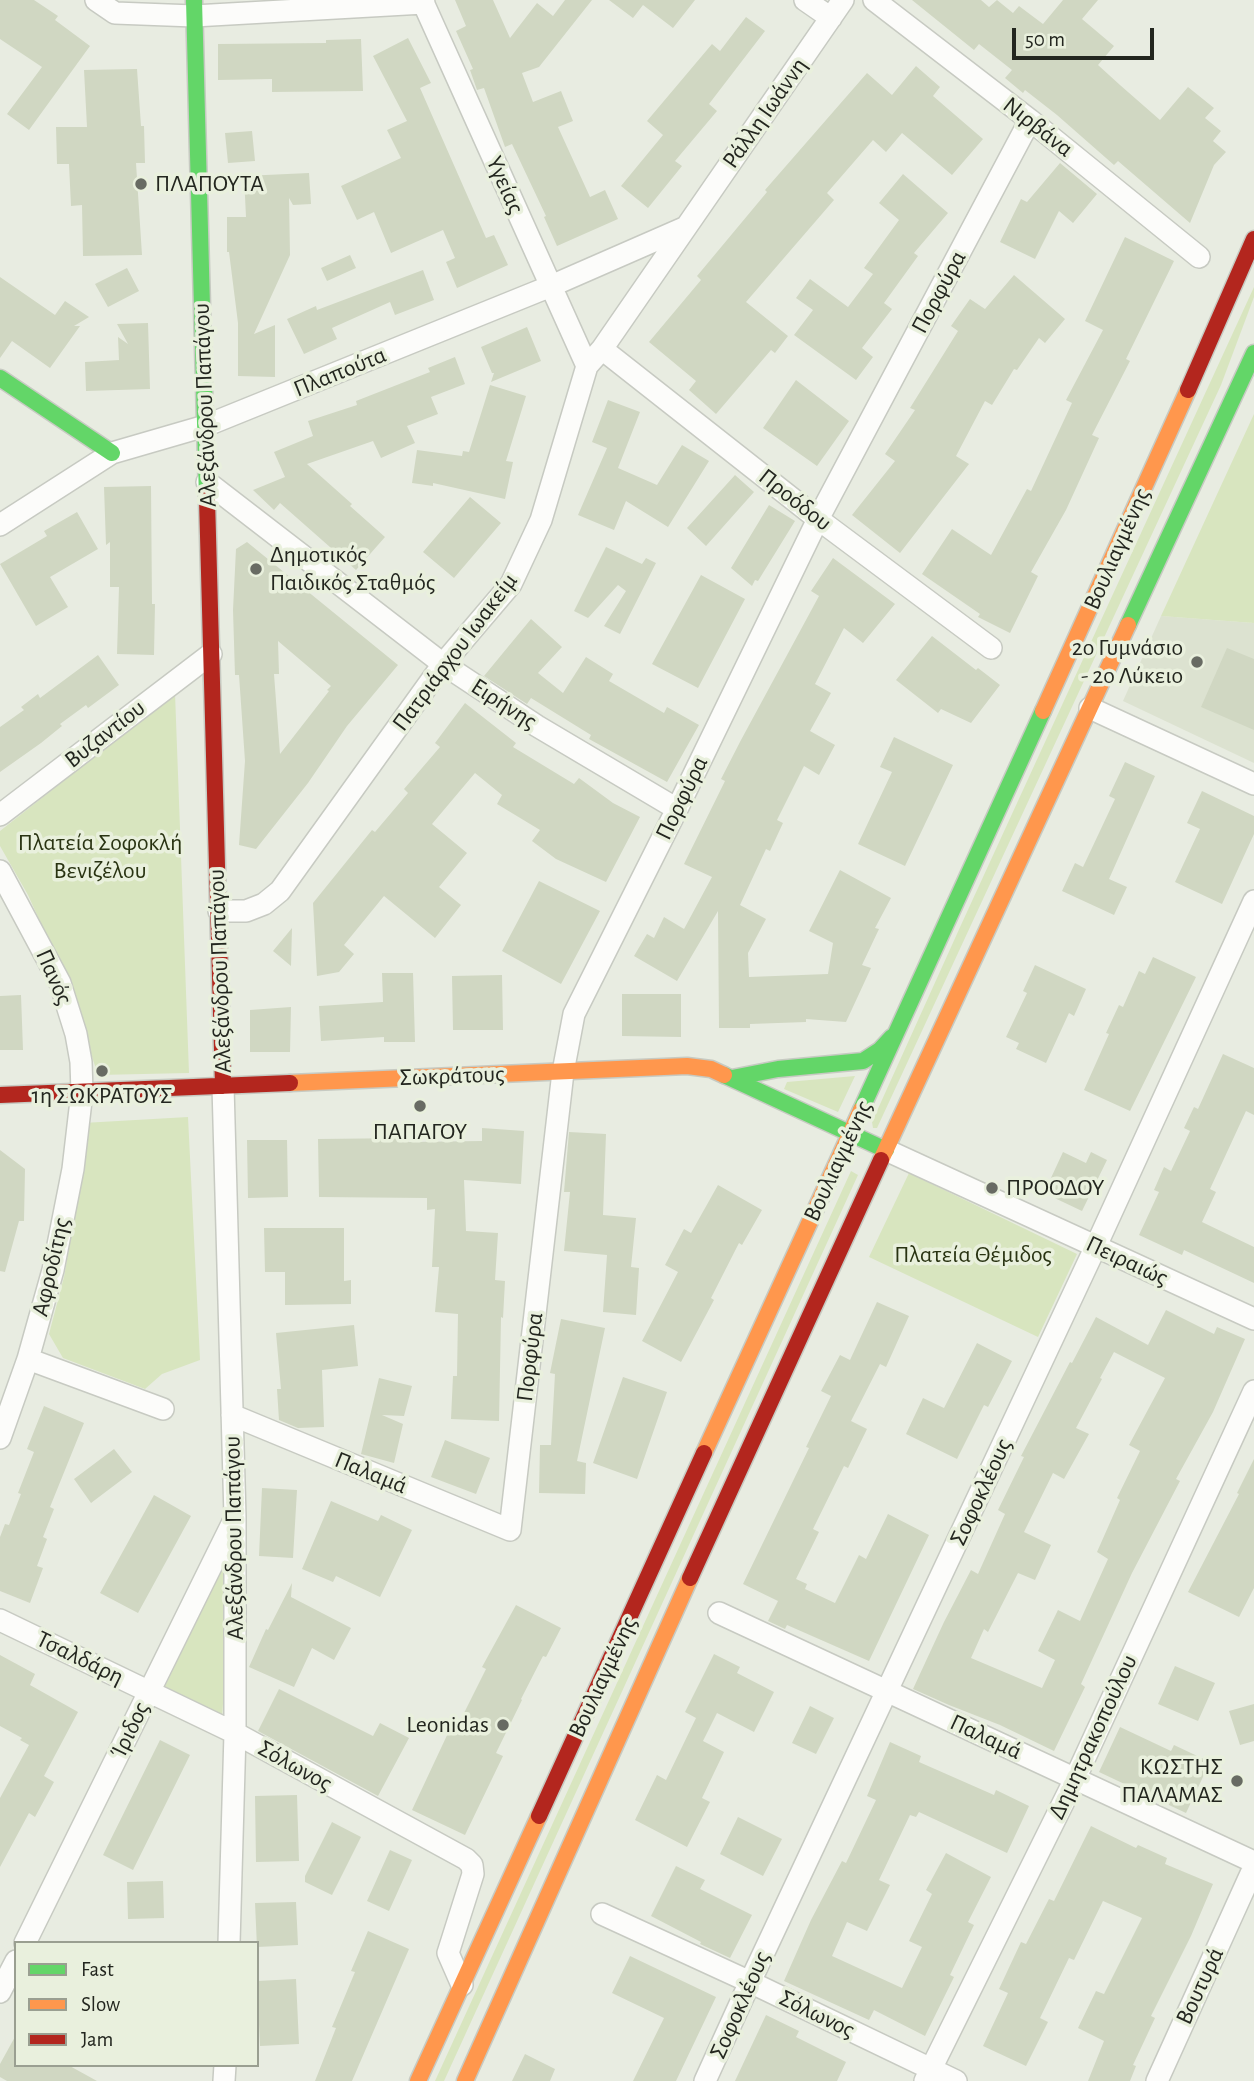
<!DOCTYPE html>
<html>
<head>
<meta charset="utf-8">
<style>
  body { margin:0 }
  #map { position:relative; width:1254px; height:2081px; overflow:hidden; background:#e8ece1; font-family:"Alegreya Sans",sans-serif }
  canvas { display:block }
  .legend { position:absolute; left:14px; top:1941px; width:245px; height:126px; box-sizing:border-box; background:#e9f0dd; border:2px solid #9a9f91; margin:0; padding:9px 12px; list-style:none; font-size:21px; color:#23261f }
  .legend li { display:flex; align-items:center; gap:14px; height:35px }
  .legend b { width:35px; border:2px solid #9a9f91 }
  .scale { position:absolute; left:1012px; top:28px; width:142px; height:32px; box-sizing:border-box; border:4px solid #23261f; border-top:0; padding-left:9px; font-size:21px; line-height:24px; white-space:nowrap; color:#23261f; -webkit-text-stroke:5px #e9f0dd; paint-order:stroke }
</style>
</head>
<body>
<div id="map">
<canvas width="1254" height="2081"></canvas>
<ul class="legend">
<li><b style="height:9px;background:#63d668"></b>Fast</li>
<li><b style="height:9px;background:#ff974d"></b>Slow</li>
<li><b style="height:9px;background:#b3261e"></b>Jam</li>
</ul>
<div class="scale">50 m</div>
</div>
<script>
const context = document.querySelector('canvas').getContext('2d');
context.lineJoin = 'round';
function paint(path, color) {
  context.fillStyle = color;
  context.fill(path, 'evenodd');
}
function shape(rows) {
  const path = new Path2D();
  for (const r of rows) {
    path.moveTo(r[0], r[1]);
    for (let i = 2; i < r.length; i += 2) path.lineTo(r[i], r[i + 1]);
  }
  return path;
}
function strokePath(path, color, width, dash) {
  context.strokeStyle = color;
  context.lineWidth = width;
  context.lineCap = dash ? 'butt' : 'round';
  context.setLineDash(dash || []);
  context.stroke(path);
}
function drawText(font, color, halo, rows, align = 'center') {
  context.font = font + ' "Alegreya Sans",sans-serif';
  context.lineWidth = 7;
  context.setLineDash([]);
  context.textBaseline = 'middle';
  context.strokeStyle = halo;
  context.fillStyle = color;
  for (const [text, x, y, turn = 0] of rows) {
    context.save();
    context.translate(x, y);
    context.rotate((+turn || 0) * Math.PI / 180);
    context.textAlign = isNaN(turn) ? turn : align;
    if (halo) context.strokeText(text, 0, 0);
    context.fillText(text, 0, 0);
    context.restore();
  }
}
paint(shape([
  [1161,616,1254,623,1254,763,1123,701]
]), '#dce2d0');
paint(shape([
  [1254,287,1254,297,1221,385,877,1128,873,1128,872,1122,961,925],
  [1254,414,1254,623,1161,616],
  [175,693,189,1073,98,1075,72,996,51,946,28,895,0,846,0,831],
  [855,1076,838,1112,784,1089,787,1082],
  [188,1117,200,1360,162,1374,145,1389,63,1358,49,1334,64,1277,73,1225,83,1123],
  [851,1171,858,1175,444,2081,435,2081],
  [909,1173,1077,1254,1038,1337,869,1257],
  [222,1569,231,1571,222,1720,163,1690]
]), '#d8e5bf');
paint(shape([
  [0,0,34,0,58,16,55,20,90,46,29,130,7,114,42,67,0,39],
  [455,0,493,0,510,38,537,3,553,16,565,0,592,0,539,67,522,73,533,102,561,91,573,121,558,127,590,197,605,190,618,219,557,246,544,217,546,216,512,144,505,147,484,88,477,90,470,70,473,69,456,31,466,26],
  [609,0,695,0,673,28,643,5,633,18],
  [912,0,981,0,989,7,997,0,1013,13,1019,6,1043,24,1063,0,1098,0,1082,19,1114,46,1098,65,1120,85,1160,120,1188,87,1214,108,1205,118,1221,131,1213,141,1226,152,1214,165,1190,223,1118,161,1114,165,1057,115,1025,90,1023,93,1005,78,1012,70,979,44,974,50],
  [746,17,765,31,709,104,717,111,675,161,682,166,648,208,621,186,663,135,647,121,712,44,720,51],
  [408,38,431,83,420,88,486,238,494,235,508,265,457,288,446,262,455,258,443,230,391,253,374,212,357,220,341,186,401,158,387,130,407,121,373,56],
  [361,39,363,91,272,92,272,79,218,80,218,44,326,43,326,40],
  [916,66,940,87,933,96,983,139,952,175,902,133,886,152,873,140,827,193,834,200,746,302,788,336,775,353,771,350,716,414,689,390,696,381,649,342,701,280,697,276,767,192,765,190,867,73,892,95],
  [137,69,141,126,144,126,145,163,136,163,142,255,83,256,82,205,71,206,69,164,57,164,56,127,87,127,84,70],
  [252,131,255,161,228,163,225,133],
  [1060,163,1097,194,1073,223,1059,211,1035,259,1000,242,1021,199,1027,202],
  [309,173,311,204,293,205,289,198,290,255,254,334,275,325,275,377,238,376,238,323,229,252,227,252,227,217,246,217,244,176],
  [903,174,948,213,914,253,918,256,884,303,892,309,862,348,873,357,856,380,794,335,813,310,796,298,810,279,848,307,873,274,864,268,899,220,879,203],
  [1125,237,1174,261,1126,359,1130,361,1092,435,1099,438,1066,510,1031,572,1038,576,1010,633,978,617,980,614,922,574,952,529,991,555,1027,489,1031,491,1072,403,1066,400,1103,330,1085,321],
  [350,255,356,268,327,281,321,268],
  [127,268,139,291,108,307,95,284],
  [423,270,434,300,395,315,390,302,332,328,337,339,304,354,287,319,316,306,317,310],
  [1014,275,1065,319,1045,343,1039,338,1017,370,1014,369,992,405,985,401,956,456,969,464,900,553,852,515,895,461,885,454,915,410,910,408,958,331,951,326,970,299,985,309],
  [0,277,55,315,65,301,89,317,74,326,80,326,50,368,12,341,0,358],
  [148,323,150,389,86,391,85,362,119,360,118,337,128,344,117,324],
  [527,327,541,361,491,382,494,373,492,373,481,347],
  [455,357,465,384,431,397,438,414,407,426,415,443,381,458,373,441,307,464,352,504,350,506,385,537,356,570,280,503,274,510,253,490,285,477,274,452,313,436,308,421,357,405,356,401,430,372,428,368],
  [796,380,849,421,817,466,763,428],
  [490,385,526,396,506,461,513,462,505,499,433,483,433,486,412,483,417,450,462,456,463,451,469,452],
  [608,400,640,412,618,468,657,485,682,445,709,461,668,527,626,501,614,530,578,515,607,448,592,442],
  [735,475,754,492,706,546,687,528],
  [151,486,152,604,155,604,154,655,117,654,119,587,110,587,110,542,106,545,104,487],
  [470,497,501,523,454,578,423,552],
  [769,505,795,521,758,581,755,580,752,586,731,568],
  [77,512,98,549,50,577,68,607,36,626,0,564,47,536,44,531],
  [247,542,398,665,347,726,308,783,256,849,239,845,245,761,239,675,235,675,233,610,236,549],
  [278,641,331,686,327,690,329,691,280,754,274,674,279,674],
  [606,547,642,564,646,558,656,563,620,634,604,626,626,591,618,585,588,618,574,611],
  [833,558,895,604,863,643,844,628,815,684,831,693,810,731,835,745,819,775,804,766,777,820,783,823,770,851,766,849,740,905,766,919,748,953,749,977,828,974,833,943,809,931,840,870,891,898,875,928,879,929,862,965,871,968,846,1022,806,1019,806,1022,750,1024,750,1028,719,1028,718,911,677,981,634,956,647,934,654,938,664,917,684,929,712,877,684,864,725,781,721,779,741,740,819,596,811,591],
  [701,575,745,599,698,688,652,664],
  [531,619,562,647,538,673,563,693,586,657,613,674,609,681,664,713,667,707,699,725,667,782,589,739,591,735,531,698,527,704,484,676],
  [932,636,976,670,978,668,1000,685,971,723,941,709,938,713,896,680],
  [1227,648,1254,659,1254,730,1201,707],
  [98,655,119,685,88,708,86,705,60,724,62,726,41,743,0,772,0,727,24,710,21,707,38,694,40,698],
  [465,703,516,743,513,747,574,784,579,778,613,803,640,817,606,882,556,859,532,841,540,830,497,804,502,795,475,773,432,824,467,853,439,887,461,905,435,938,384,896,344,945,354,954,339,972,317,976,313,903,372,830,375,832,408,793,404,789,440,747,435,743],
  [894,737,953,765,905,866,858,844,892,772,880,767],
  [1125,762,1155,776,1109,879,1127,887,1114,915,1062,891,1075,863,1083,867,1115,799,1109,796],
  [1202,791,1254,816,1254,834,1222,904,1175,882,1200,829,1187,823],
  [539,881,600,911,561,984,502,951],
  [292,928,291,966,273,951],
  [1153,957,1196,977,1130,1111,1084,1090,1109,1034,1106,1033,1119,1005,1123,1007,1139,971,1145,974],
  [1035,965,1086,989,1074,1016,1069,1013,1046,1063,1016,1049,1019,1043,1006,1037,1027,993,1023,991],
  [382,973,413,973,415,1042,384,1042,384,1037,321,1041,319,1006,383,1002],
  [502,975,503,1030,453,1030,452,976],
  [622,994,681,994,681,1037,622,1036],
  [21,995,23,1050,0,1050,0,996],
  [291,1007,290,1052,250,1052,250,1010],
  [1223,1054,1254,1068,1254,1115,1246,1111,1210,1189,1216,1192,1202,1222,1254,1247,1254,1283,1184,1250,1182,1255,1139,1235,1159,1192,1154,1190,1164,1167,1171,1171,1190,1131,1184,1128,1194,1107,1198,1109],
  [482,1128,524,1131,521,1184,464,1180,466,1231,498,1233,495,1280,505,1281,503,1318,501,1317,499,1421,451,1419,453,1376,457,1376,458,1314,435,1312,439,1267,432,1267,435,1209,427,1210,427,1198,319,1197,318,1139,409,1138,409,1142,482,1141],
  [569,1132,606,1134,603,1215,636,1218,631,1267,639,1268,636,1315,603,1312,607,1255,564,1251,570,1192,564,1192],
  [247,1140,287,1140,288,1197,248,1198],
  [0,1150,25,1169,24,1221,19,1221,5,1272,0,1271],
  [1063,1152,1086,1163,1091,1152,1107,1160,1082,1211,1044,1193],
  [718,1185,762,1210,742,1245,739,1243,711,1298,714,1300,681,1362,642,1341,678,1272,665,1265,684,1229,691,1233],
  [264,1228,344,1228,344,1281,351,1280,351,1304,285,1305,285,1272,265,1272],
  [877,1302,909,1316,886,1367,880,1364,851,1421,867,1429,848,1468,844,1466,813,1529,819,1532,796,1579,807,1584,805,1589,835,1603,859,1555,866,1559,888,1514,929,1535,869,1661,787,1625,785,1629,768,1621,778,1601,743,1584,809,1448,806,1447,831,1396,821,1391,840,1355,850,1360],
  [1166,1310,1214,1334,1217,1327,1245,1339,1213,1412,1176,1479,1180,1481,1132,1573,1081,1684,1085,1687,1054,1751,1000,1725,949,1705,913,1689,944,1622,971,1570,978,1574,1005,1514,998,1510,1024,1457,1021,1456,1070,1362,1072,1363,1096,1317,1148,1345],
  [1114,1352,1165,1378,1129,1445,1140,1451,1117,1498,1120,1500,1097,1552,1108,1559,1080,1621,1058,1610,1038,1651,1055,1660,1042,1688,971,1658,984,1629,988,1632,1018,1573,1035,1580,1051,1545,1024,1532,1053,1473,1064,1479,1089,1434,1076,1428,1102,1379,1100,1378],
  [561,1319,605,1328,577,1461,586,1463,585,1494,539,1493,540,1445,551,1445,555,1374,550,1373],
  [354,1325,358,1366,322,1370,324,1427,298,1428,279,1420,277,1389,281,1389,276,1333],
  [977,1343,1012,1361,988,1407,984,1405,957,1459,906,1434,923,1398,944,1408],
  [623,1377,667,1392,637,1479,593,1463],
  [379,1378,412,1386,404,1416,382,1415,403,1424,394,1463,361,1454],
  [44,1406,84,1423,50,1507,54,1509,43,1537,47,1539,37,1566,43,1568,30,1603,0,1591,0,1537,5,1524,9,1525,21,1494,18,1493,34,1452,27,1449],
  [445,1440,490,1458,476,1494,431,1477],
  [114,1449,132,1472,91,1503,74,1479],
  [1254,1459,1254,1588,1239,1617,1188,1592,1239,1494,1237,1493],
  [262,1488,297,1490,293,1558,259,1556],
  [154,1495,191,1516,138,1613,100,1593],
  [331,1501,378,1521,381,1515,412,1530,380,1597,336,1576,333,1582,302,1569],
  [292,1583,291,1597,351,1628,334,1660,312,1648,294,1687,249,1667,266,1629,268,1630],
  [516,1605,561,1628,546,1657,543,1656,521,1699,522,1700,496,1753,503,1756,465,1835,412,1810,449,1731,454,1733,486,1669,482,1667],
  [714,1654,740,1667,737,1673,774,1692,754,1732,717,1713,703,1741,724,1752,702,1798,710,1802,687,1847,635,1820,657,1775,666,1780,696,1718,685,1712],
  [0,1655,35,1674,30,1685,78,1712,44,1776,54,1782,35,1817,29,1813,0,1867,0,1798,29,1745,20,1740,22,1738,0,1726],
  [1175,1666,1215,1683,1198,1721,1158,1704],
  [279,1689,373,1736,380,1723,409,1738,378,1796,258,1731],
  [1254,1704,1254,1741,1240,1745,1229,1711],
  [810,1706,834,1718,816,1754,792,1743],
  [1120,1727,1171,1751,1174,1745,1210,1762,1186,1813,1099,1772],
  [160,1740,190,1755,133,1870,103,1855],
  [890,1742,921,1756,919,1762,994,1795,996,1790,1029,1806,1007,1853,919,1812,916,1817,910,1815,879,1880,890,1885,867,1931,847,1922,832,1956,902,1988,922,1947,909,1941,932,1894,926,1890,946,1853,991,1877,968,1922,974,1925,950,1975,954,1977,925,2036,874,2010,869,2020,784,1981,811,1920,842,1861,846,1863,876,1800,867,1796],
  [297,1795,299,1861,256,1862,255,1796],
  [738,1817,782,1839,763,1876,720,1854],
  [332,1822,361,1837,332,1895,305,1882,305,1876],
  [1091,1826,1136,1848,1138,1845,1167,1858,1165,1864,1213,1884,1191,1936,1151,2016,1155,2018,1133,2065,1136,2066,1130,2081,1088,2081,1104,2041,1078,2028,1096,1991,1104,1994,1142,1918,1103,1901,1074,1960,1069,1958,1040,2018,1048,2022,1026,2066,983,2046,1008,1993,999,1989,1021,1942,1026,1944,1049,1899,1054,1901],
  [390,1850,412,1860,389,1911,367,1901],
  [676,1866,705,1880,700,1889,752,1915,730,1958,700,1944,701,1942,651,1916],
  [163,1881,164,1918,128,1919,127,1882],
  [296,1902,298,1945,257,1947,255,1903],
  [368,1931,409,1949,352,2081,315,2081,336,2028,332,2027,355,1972,351,1971],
  [630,1956,716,1997,676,2081,633,2081,664,2018,612,1993],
  [296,1979,299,2044,260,2046,257,1981],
  [766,2015,799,2031,796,2037,846,2062,837,2081,735,2081],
  [16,2035,16,2065,68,2065,97,2081,7,2081,0,2077,0,2064],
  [525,2054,555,2069,550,2081,512,2081]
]), '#d0d7c2');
const street = shape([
  [96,0,115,13,194,16,424,3],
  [422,0,587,366],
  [805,0,831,18],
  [874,0,1030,120,1199,257],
  [602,349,818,519,991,648],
  [207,482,443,664,537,726,677,809],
  [0,525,112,453,205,426,551,286,686,227],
  [1090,708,1254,784],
  [0,815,211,654],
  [0,871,60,983,76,1034,81,1062,82,1092,73,1169,53,1270,28,1359,0,1438],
  [219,911,246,911,264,904,280,891,443,664,511,584,541,520,587,366,602,349,843,0],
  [223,1086,235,1517,235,1733,229,1943],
  [886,1150,1254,1319],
  [28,1359,163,1409],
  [232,1415,510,1530,563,1072,574,1014,677,809,818,519,1030,120],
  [719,1613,1254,1862],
  [0,1620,235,1733,466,1859,472,1865,473,1874,448,1953,462,1985],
  [602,1914,750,1982,956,2081],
  [25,1943,233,1522],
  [0,1992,16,1961],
  [224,2081,225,2065],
  [705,2081,750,1982,1096,1246,1254,901],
  [925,2081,1075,1779,1254,1391],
  [1157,2081,1254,1867]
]);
const fast = shape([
  [194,0,207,499],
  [0,378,112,453],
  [1128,625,1254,353],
  [724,1075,886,1150],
  [732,1078,778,1069,863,1061,880,1050,892,1037],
  [861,1110,1043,711]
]);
const slow = shape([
  [1043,711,1188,390],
  [290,1083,687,1066,711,1069,724,1075],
  [881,1160,1128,625],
  [704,1453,861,1110],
  [418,2081,539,1816],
  [465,2081,690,1578]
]);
const jam = shape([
  [1188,390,1254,239],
  [207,499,223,1086],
  [0,1095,290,1083],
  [690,1578,881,1160],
  [539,1816,704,1453]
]);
strokePath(street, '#c7cac2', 24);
strokePath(fast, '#c7cac2', 19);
strokePath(slow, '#c7cac2', 19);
strokePath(jam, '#c7cac2', 19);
strokePath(street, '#fcfcfa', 21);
strokePath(fast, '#63d668', 16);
strokePath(slow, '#ff974d', 16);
strokePath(jam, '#b3261e', 16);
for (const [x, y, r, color] of [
  [141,184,7,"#686b63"],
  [256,569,7,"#686b63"],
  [1197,662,7,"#686b63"],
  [102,1071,7,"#686b63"],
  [420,1106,7,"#686b63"],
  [992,1188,7,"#686b63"],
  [503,1725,7,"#686b63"],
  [1237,1781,7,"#686b63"]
]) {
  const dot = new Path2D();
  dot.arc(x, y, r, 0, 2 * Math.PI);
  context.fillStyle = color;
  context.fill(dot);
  strokePath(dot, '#e9f0dd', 2.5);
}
drawText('24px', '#23261f', '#e9f0dd', [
  ["Ράλλη Ιωάννη",765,113,-55],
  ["Νιρβάνα",1038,127,38],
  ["Υγείας",505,185,66],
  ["Πορφύρα",939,292,-62],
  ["Πλαπούτα",340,372,-22],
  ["Αλεξάνδρου Παπάγου",205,405,-92],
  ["Προόδου",795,500,38],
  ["Βουλιαγμένης",1117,549,-66],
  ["Πατριάρχου Ιωακείμ",455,652,-53],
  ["Ειρήνης",504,704,33],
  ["Βυζαντίου",105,734,-38],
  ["Πορφύρα",682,798,-64],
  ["Αλεξάνδρου Παπάγου",220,971,-92],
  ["Πανός",54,977,66],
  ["Σωκράτους",452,1076,-2],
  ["Βουλιαγμένης",838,1161,-65],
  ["Πειραιώς",1127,1261,25],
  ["Αφροδίτης",51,1267,-77],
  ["Πορφύρα",530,1357,-83],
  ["Παλαμά",371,1473,22],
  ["Σοφοκλέους",981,1492,-65],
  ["Αλεξάνδρου Παπάγου",234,1538,-91],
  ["Τσαλδάρη",80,1658,26],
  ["Βουλιαγμένης",603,1677,-65],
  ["Ίριδος",130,1730,-64],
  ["Παλαμά",986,1737,25],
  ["Δημητρακοπούλου",1093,1737,-65],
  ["Σόλωνος",295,1766,29],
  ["Βουτυρά",1200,1986,-65],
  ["Σοφοκλέους",740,2005,-66],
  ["Σόλωνος",817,2014,26]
]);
drawText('24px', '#23261f', '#e9f0dd', [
  ["ΠΛΑΠΟΥΤΑ",155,184],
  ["Δημοτικός",270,555],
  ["Παιδικός Σταθμός",270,583],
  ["2ο Γυμνάσιο",1183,648,"right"],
  ["- 2ο Λύκειο",1183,676,"right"],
  ["1η ΣΩΚΡΑΤΟΥΣ",102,1096,"center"],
  ["ΠΑΠΑΓΟΥ",420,1132,"center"],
  ["ΠΡΟΟΔΟΥ",1006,1188],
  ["Leonidas",489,1725,"right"],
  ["ΚΩΣΤΗΣ",1223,1767,"right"],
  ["ΠΑΛΑΜΑΣ",1223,1795,"right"]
], 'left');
drawText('24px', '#293312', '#e9f0dd', [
  ["Πλατεία Σοφοκλή",100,843],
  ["Βενιζέλου",100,871],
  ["Πλατεία Θέμιδος",973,1255]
]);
</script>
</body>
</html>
